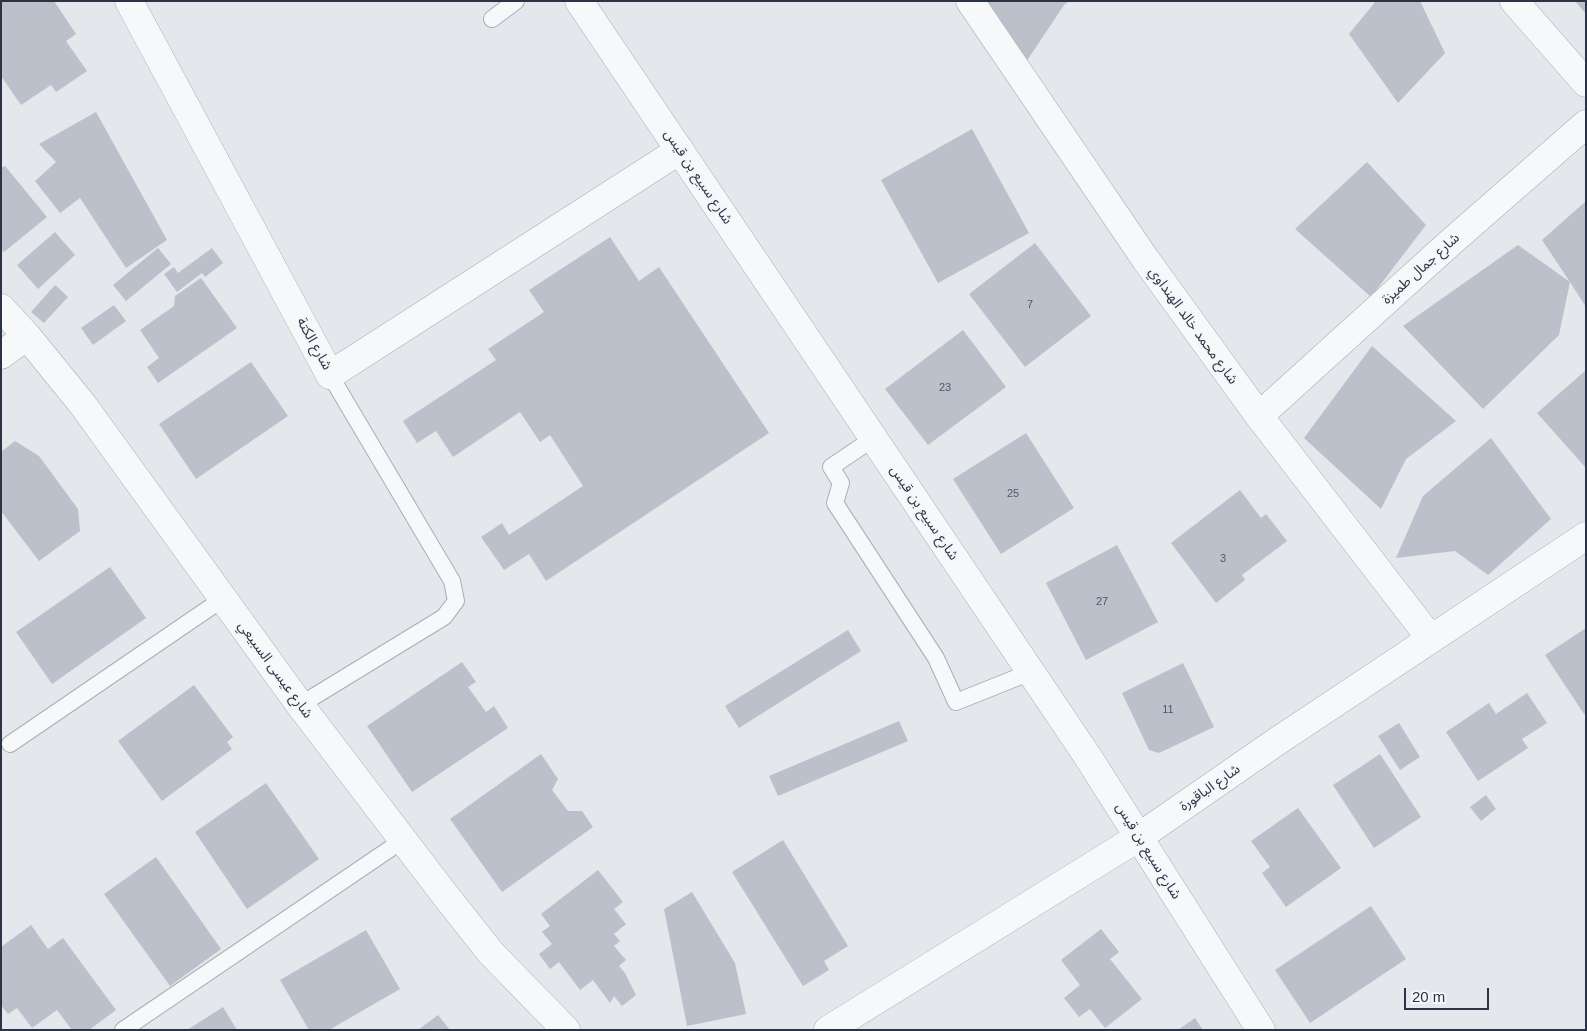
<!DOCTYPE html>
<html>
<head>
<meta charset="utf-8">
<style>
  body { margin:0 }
  #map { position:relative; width:1587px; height:1031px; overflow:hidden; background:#e4e7ec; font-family:Helvetica,sans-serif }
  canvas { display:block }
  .frame { position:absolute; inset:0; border:2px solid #2b3445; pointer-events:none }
  .scale { position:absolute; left:1404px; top:988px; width:85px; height:22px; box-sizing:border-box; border:2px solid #2b3445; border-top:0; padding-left:6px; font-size:15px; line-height:18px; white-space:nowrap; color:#2b3445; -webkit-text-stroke:4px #f4f6f9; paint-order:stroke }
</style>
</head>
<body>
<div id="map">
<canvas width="1587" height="1031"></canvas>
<div class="frame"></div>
<div class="scale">20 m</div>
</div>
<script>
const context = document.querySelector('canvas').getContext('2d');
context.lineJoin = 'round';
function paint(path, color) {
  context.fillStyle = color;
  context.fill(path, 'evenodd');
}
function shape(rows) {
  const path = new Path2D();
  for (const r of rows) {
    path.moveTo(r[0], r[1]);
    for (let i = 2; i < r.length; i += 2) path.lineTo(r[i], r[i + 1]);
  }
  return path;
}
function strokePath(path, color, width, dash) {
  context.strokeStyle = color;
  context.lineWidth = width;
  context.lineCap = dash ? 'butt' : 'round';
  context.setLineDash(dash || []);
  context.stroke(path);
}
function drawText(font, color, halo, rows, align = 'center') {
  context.font = font + ' Helvetica,"Noto Sans Arabic",sans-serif';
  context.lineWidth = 4;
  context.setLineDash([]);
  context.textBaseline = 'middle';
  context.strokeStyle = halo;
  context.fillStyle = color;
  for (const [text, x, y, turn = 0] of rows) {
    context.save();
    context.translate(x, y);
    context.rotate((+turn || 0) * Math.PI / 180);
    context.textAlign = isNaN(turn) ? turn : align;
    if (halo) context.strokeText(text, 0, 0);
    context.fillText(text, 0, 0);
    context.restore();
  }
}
paint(shape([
  [1,1,54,1,76,34,66,41,87,71,56,92,51,85,21,105,1,76],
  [976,1,1069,1,1064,5,1022,68],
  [1376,1,1420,1,1445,53,1398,103,1349,34],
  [1575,1,1586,1,1586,14],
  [96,112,167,240,126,268,80,198,60,213,35,181,56,162,39,144],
  [972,129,1029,233,938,283,881,180],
  [1367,162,1426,225,1371,297,1295,229],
  [5,166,47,217,4,252,1,249,1,168],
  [1586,201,1586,307,1570,282,1559,335,1483,409,1403,326,1518,245,1570,282,1542,240],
  [55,232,75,255,38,289,17,265],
  [610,237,639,281,659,267,769,433,546,581,529,554,504,570,481,537,502,523,509,535,583,486,550,435,540,442,520,412,453,457,436,431,417,443,403,421,496,360,488,349,544,312,529,290],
  [1035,243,1091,316,1025,367,969,294],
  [158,248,171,264,126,301,113,285],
  [212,248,223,263,205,277,202,273,177,292,164,274,174,267,178,273],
  [201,278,237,328,158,383,147,367,159,358,140,330,174,306,175,296],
  [55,285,68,297,44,323,31,312],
  [114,305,126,321,93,345,81,328],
  [963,330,1006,387,928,445,885,389],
  [1372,346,1456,421,1406,459,1381,509,1304,438],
  [251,362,288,416,196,479,159,424],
  [1586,370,1586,468,1537,413],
  [1026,433,1074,508,1001,554,953,479],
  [1491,438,1551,519,1488,575,1455,551,1396,558,1423,496],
  [15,441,39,456,78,509,80,531,39,561,1,511,1,452],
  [1240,490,1261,518,1266,514,1287,541,1242,575,1245,580,1216,603,1171,543],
  [1117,545,1158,622,1086,660,1046,583],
  [110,567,146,618,52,684,16,632],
  [1586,628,1586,713,1584,714,1545,655],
  [848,630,861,651,739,728,725,706],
  [462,662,476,682,468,687,486,712,494,706,508,728,412,792,367,726],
  [1183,663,1214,727,1159,753,1149,750,1122,693],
  [194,685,233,737,227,742,232,749,162,801,118,741],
  [1527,693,1547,723,1522,739,1528,748,1478,781,1446,732,1489,703,1496,714],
  [899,721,908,741,778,796,769,776],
  [1399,723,1420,757,1400,770,1378,736],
  [541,754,558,779,552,790,568,811,582,811,593,827,502,892,450,819],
  [1380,754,1421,817,1374,848,1333,785],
  [266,783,319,859,247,909,195,832],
  [1486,795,1496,809,1481,821,1470,807],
  [1298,808,1341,868,1286,907,1262,873,1270,867,1251,841],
  [783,840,848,946,824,961,829,970,803,986,732,872],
  [156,857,221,949,170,986,104,894],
  [598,870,623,902,614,909,626,924,614,934,620,941,614,946,626,960,619,966,625,973,636,995,622,1006,614,996,610,1003,593,980,580,990,559,962,550,969,539,954,552,944,542,932,550,926,541,914],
  [692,892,735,963,746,1014,687,1026,664,909],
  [1371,906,1406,959,1310,1023,1275,970],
  [31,925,48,949,63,938,116,1010,89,1030,72,1030,57,1010,32,1028,17,1008,8,1014,1,1005,1,947],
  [1101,929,1119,952,1110,959,1142,999,1105,1028,1090,1009,1079,1017,1064,998,1080,985,1061,960],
  [366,930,400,989,329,1030,309,1030,280,980],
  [223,1007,237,1030,187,1030],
  [438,1015,450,1030,418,1030],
  [1195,1018,1203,1030,1178,1030]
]), '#bbc0ca');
const service = shape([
  [492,19,516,1],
  [874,438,831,467,841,483,835,503,936,658,956,702,1031,672],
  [300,705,444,617,456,601,452,581,330,375],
  [10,744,224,598],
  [123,1030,403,840]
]);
const minor = shape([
  [129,1,330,375,680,150],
  [579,1,1088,757,1261,1030],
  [970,1,1146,260,1259,416,1431,639],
  [1514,1,1586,83],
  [1,308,27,336,83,405,300,705,445,895,491,953,566,1030],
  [1,355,27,336],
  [1259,416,1451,242,1586,124],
  [828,1030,1139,837,1276,742,1586,536]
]);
strokePath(service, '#a9aeb7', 18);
strokePath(minor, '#a9aeb7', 29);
strokePath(service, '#f7f8fa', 16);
strokePath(minor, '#f7f8fa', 28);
drawText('11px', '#4f5766', null, [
  ["7",1030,305],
  ["23",945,388],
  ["25",1013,494],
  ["3",1223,559],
  ["27",1102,602],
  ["11",1168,710]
]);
drawText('14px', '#2b3445', '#f4f6f9', [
  ["شارع سبيع بن قيس",698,177,56],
  ["شارع جمال طميزة",1421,269,-42],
  ["شارع محمد خالد الهنداوي",1193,326,54],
  ["شارع الكتة",314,344,61],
  ["شارع سبيع بن قيس",924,513,56],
  ["شارع عيسى السبيعي",275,670,54],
  ["شارع الباقورة",1210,788,-35],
  ["شارع سبيع بن قيس",1148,851,58]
]);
</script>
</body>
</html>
